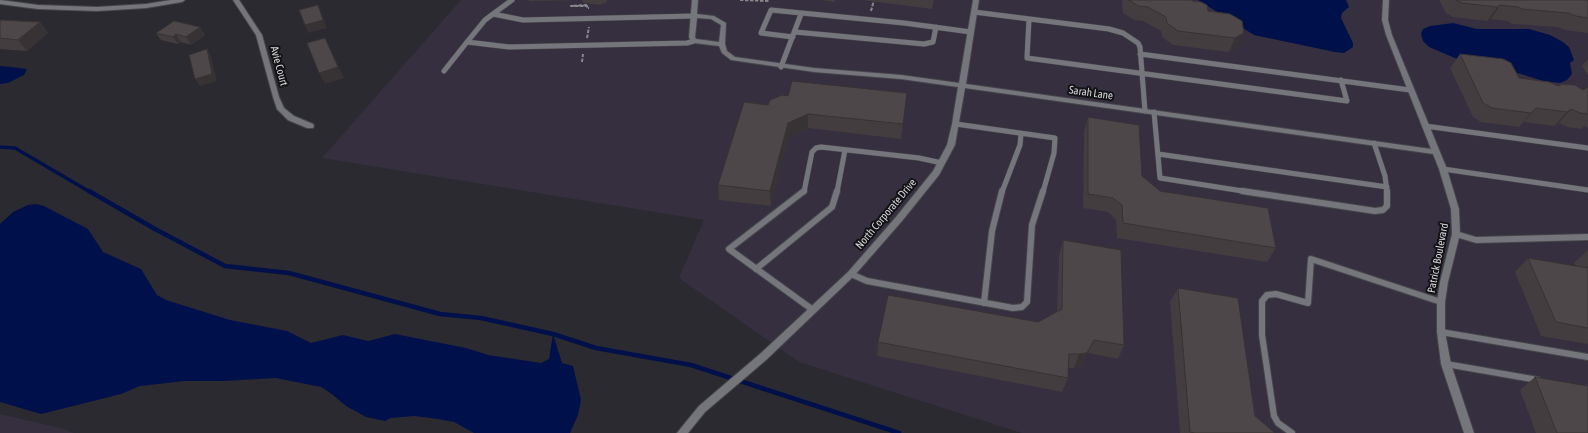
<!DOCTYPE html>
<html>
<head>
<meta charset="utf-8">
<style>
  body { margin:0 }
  canvas { display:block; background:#2a2a30 }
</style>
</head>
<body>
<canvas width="1588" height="433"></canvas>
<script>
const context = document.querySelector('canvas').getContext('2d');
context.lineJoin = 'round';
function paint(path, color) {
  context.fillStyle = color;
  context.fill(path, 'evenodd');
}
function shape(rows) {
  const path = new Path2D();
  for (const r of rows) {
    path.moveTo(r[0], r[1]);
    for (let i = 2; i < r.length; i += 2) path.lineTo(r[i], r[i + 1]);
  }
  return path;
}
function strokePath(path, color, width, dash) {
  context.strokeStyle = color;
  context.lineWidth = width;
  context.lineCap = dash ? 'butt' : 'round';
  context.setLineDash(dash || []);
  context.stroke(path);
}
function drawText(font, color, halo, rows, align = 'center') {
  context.font = font + ' "Asap Condensed",sans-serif';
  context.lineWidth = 4;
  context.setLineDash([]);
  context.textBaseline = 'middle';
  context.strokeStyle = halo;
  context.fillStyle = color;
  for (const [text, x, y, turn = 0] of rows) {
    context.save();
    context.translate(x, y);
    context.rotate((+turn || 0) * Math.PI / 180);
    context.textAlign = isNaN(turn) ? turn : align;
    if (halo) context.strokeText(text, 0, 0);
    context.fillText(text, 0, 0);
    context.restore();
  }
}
paint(shape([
  [461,0,1588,0,1588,433,1022,433,799,362,679,278,704,220,322,158],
  [0,414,60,428,74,433,0,433]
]), '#352f3f');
paint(shape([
  [1198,0,1346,0,1349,7,1342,13,1341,18,1353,43,1353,47,1344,53,1335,52,1254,35],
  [1453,23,1477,29,1529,29,1550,35,1563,42,1569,47,1574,60,1570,63,1572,74,1567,80,1560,83,1543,81,1505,69,1462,61,1429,47,1423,41,1421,34,1423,29,1430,26],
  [0,66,11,67,27,69,24,75,8,83,0,84],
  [36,204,44,206,88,229,103,252,141,269,157,295,166,300,230,320,287,331,311,343,343,335,368,341,395,334,466,348,488,355,541,363,549,359,553,334,562,363,573,366,581,400,578,415,570,433,474,433,454,422,438,419,414,416,391,418,385,421,366,417,346,406,333,395,321,387,276,378,223,381,185,381,140,386,121,394,41,414,0,402,0,224,13,212,28,205]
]), '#00104b');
strokePath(shape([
  [0,147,15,148,90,192]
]), '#00104b', 3.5);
strokePath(shape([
  [89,191,155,229,225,266,289,273,440,314,481,318,553,334,596,348,691,365,899,433]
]), '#00104b', 4.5);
const laneFar1 = shape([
  [974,12,1109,29,1123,33,1138,43,1140,47,1145,111],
  [493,14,512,0],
  [694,16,523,20,493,14,485,20,467,42,509,47,687,43,694,41],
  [1029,19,1027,58,1347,101,1341,80],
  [795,32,924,44,933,42,936,27],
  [793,37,761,33,771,10,904,23,971,32],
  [1140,54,1410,90],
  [781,67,801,14],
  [444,71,467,42],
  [1154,112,1160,178,1249,192],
  [956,124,1055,138,1054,153,1043,192],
  [1425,126,1588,148],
  [1374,143,1385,176,1387,192],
  [1158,154,1387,187],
  [1443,169,1588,190],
  [804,192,812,152,816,148,821,147,919,158,942,163],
  [837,192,845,150],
  [1002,192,1020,145,1021,134]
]);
const lane = shape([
  [804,191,729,249,813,310],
  [1242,191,1375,211,1383,210,1387,206,1387,191],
  [1456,234,1476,240,1588,237],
  [756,269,832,207,837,191],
  [851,274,867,281,1013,308,1022,307,1027,302,1032,225,1043,191],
  [984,303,992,231,1002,191],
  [1441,332,1588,357],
  [1446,364,1538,380],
  [1292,433,1278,423,1274,416,1262,335,1262,301,1267,295,1276,294,1308,303,1311,259,1441,302]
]);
const street = shape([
  [0,0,38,5,97,7,146,4,171,0,185,0,182,2,146,8,97,11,38,9,0,4,0,0],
  [233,0,239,0,262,35,279,97,284,108,294,116,313,124,314,126,313,128,307,128,288,120,277,109,273,97,256,35,233,0],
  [692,0,698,0,697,14,714,16,726,23,725,44,727,51,735,57,814,68,901,75,959,83,973,0,979,0,966,84,1431,149,1386,35,1382,20,1383,0,1389,0,1388,20,1392,35,1447,169,1459,209,1460,234,1448,282,1445,302,1445,332,1451,364,1474,433,1464,433,1441,364,1437,332,1437,302,1440,282,1452,234,1451,209,1439,169,1433,154,965,88,955,145,939,175,902,221,854,276,766,360,705,412,688,433,677,433,699,406,760,354,848,272,896,217,933,171,947,145,952,124,958,87,901,79,814,72,731,60,722,53,719,46,694,43,691,41,689,37,692,0],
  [697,18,711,19,721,25,719,42,696,39,695,37,697,18]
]);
strokePath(laneFar1, '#45454a', 6);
strokePath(lane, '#45454a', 8);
strokePath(street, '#45454a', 2);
strokePath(shape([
  [740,0,770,1],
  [587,5,571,6,587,6,587,8,589,8],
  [871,11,874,0],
  [587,38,589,27],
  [582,62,583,54]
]), '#87878c', 2, [3.5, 1.5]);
strokePath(laneFar1, '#75757c', 5);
strokePath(lane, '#75757c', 6);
paint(street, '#75757c');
paint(shape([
  [529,0,611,0,607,0,606,3,603,3,602,5,583,3,582,0,529,1],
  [820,0,835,0,835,2],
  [862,0,934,0,932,9],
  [1122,0,1191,0,1208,11,1230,14,1238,47,1229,52,1173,45,1162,37,1161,31,1143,21,1134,20,1123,13],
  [1439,0,1588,0,1588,33,1565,30,1558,27,1512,24,1508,21,1491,19,1487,21,1453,17,1446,13],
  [0,20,40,22,48,33,27,51,0,49],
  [200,27,205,35,191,45,181,42,178,44,161,40,156,33],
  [1460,54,1519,78,1558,86,1583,90,1588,87,1588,128,1584,126,1581,129,1567,127,1559,123,1554,126,1524,122,1519,127,1481,122,1473,117,1450,68],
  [1588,59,1588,76,1582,66],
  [907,93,901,139,808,128,788,138,771,206,719,200,718,185,768,105,788,96],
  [1088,117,1142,176,1160,191,1276,248,1267,262,1117,238,1116,220,1108,212,1083,208,1084,132],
  [1063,240,1124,345,1118,359,1088,353,1081,366,1074,368,1068,368,1068,378,1062,392,877,356,878,342,1038,322,1057,311,1059,255],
  [1588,250,1588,344,1541,336,1515,272,1528,258,1576,266,1574,263],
  [1178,288,1255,416,1275,433,1180,433,1170,302],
  [1535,377,1588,433,1536,433,1520,390]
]), '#433d3f');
paint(shape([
  [318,5,327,28,308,33,305,25],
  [1500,5,1491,19,1487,21,1497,7],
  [40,22,48,33,27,51,18,40],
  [200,27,205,35,191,45,186,37],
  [1244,33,1238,47,1229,52,1235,38],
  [176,34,181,42,178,44,173,37],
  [325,38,344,78,325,84,319,73],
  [207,49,211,57,217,81,200,86,195,79],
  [1536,108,1524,122,1519,127,1531,113],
  [1571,109,1559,123,1554,126,1567,112],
  [808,114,808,128,788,138,771,206,770,191,788,123],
  [1094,340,1088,353,1081,366,1074,368,1079,354]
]), '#373233');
const building = shape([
  [1129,0,1191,0,1193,1,1201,2,1207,5,1208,11,1230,14,1242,21,1244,33,1235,38,1178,31,1167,23,1166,17,1148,7,1138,6,1129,0],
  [1456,0,1588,0,1588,18,1576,16,1568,13,1522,9,1518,7,1500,5,1497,7,1462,3,1456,0],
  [318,5,323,20,305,25,299,10,318,5],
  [0,20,40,22,18,40,0,38,0,20],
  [174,21,200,27,186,37,176,34,173,37,156,33,174,21],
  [325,38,338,67,319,73,307,43,325,38],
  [207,49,212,74,195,79,189,55,207,49],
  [1460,54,1503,59,1511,63,1519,78,1549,82,1558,86,1562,84,1575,85,1583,90,1588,87,1588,114,1580,113,1571,109,1567,112,1536,108,1531,113,1492,108,1483,103,1460,54],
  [792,81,907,93,903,124,808,114,788,123,770,191,718,185,744,102,768,105,770,100,782,95,788,96,792,81],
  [1088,117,1139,125,1142,176,1160,191,1268,208,1276,248,1123,223,1122,205,1113,198,1088,194,1088,117],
  [1063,240,1121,250,1124,345,1094,340,1087,353,1079,354,1069,354,1068,378,878,342,888,295,1038,322,1062,309,1063,240],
  [1528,258,1588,268,1588,328,1556,322,1528,258],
  [1178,288,1238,298,1255,416,1275,433,1195,433,1190,432,1178,288],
  [1535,377,1588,386,1588,433,1557,433,1535,377]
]);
paint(building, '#4e4749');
strokePath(building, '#373233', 1);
drawText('11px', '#d5d5d9', '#131316', [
  ["Avie Court",279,66,75],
  ["Sarah Lane",1091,93,8],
  ["North Corporate Drive",886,214,-50],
  ["Patrick Boulevard",1438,258,-79]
]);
</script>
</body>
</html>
